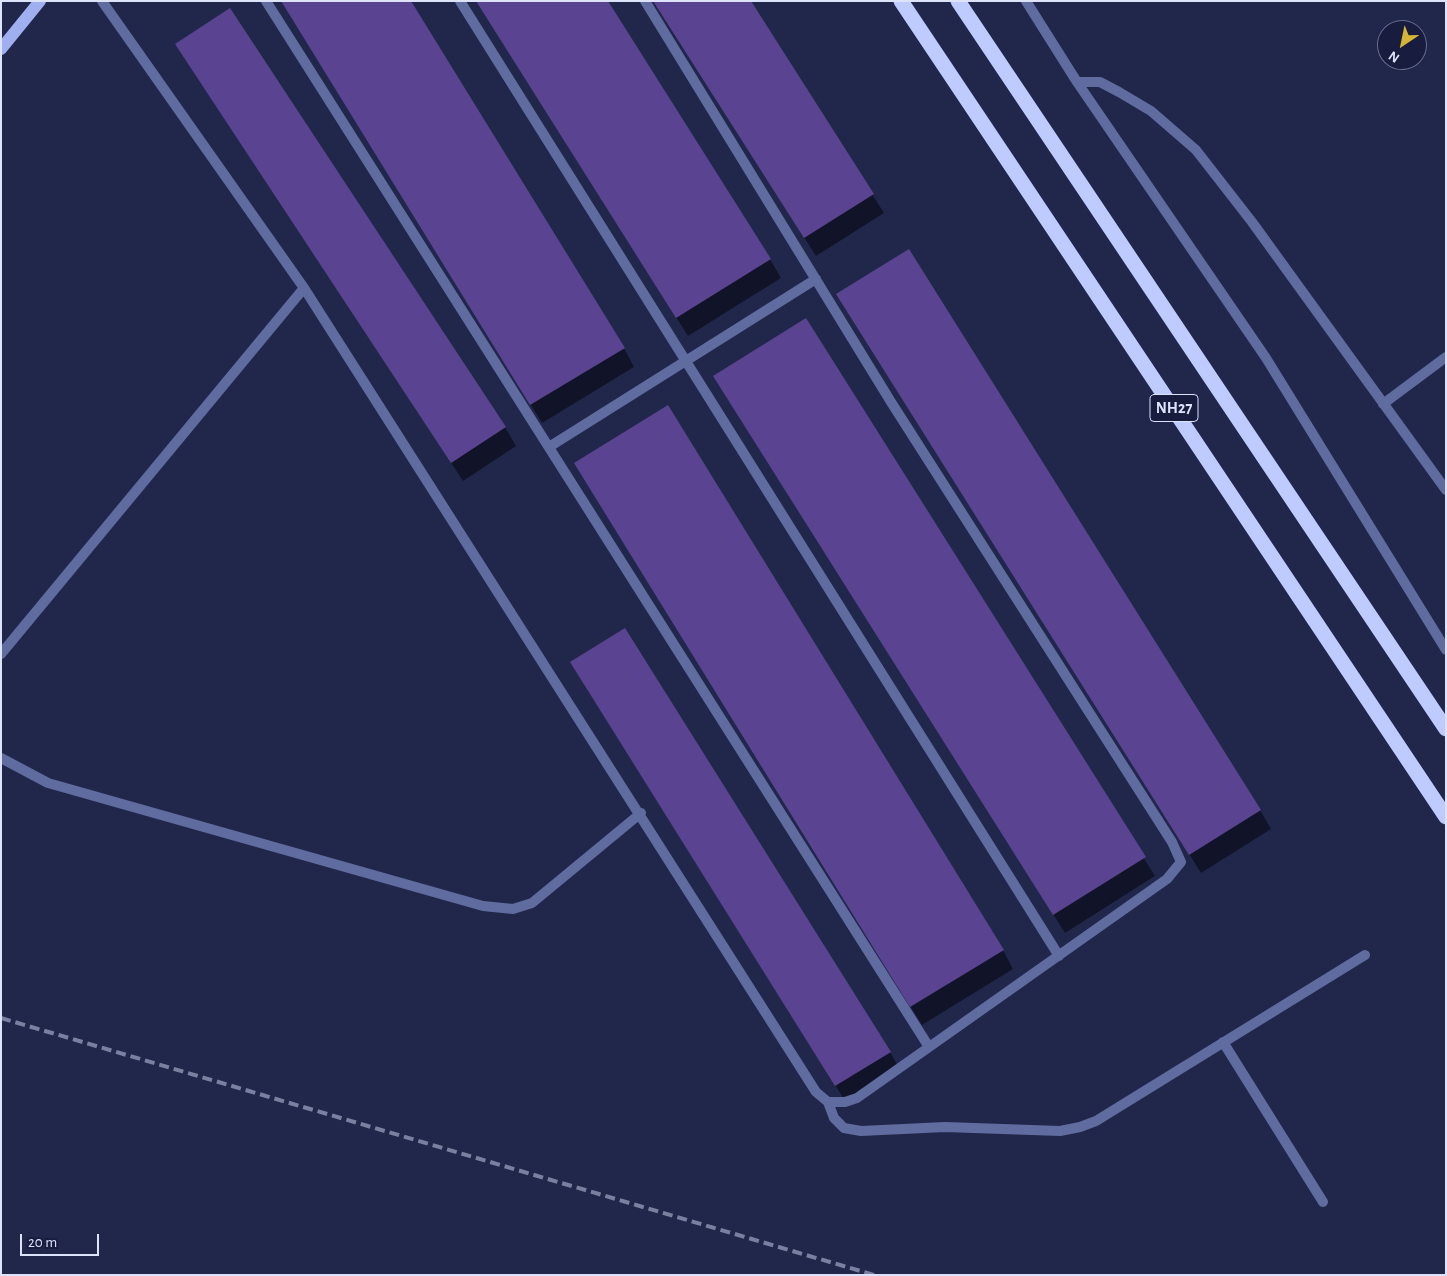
<!DOCTYPE html>
<html>
<head>
<meta charset="utf-8">
<style>
  body { margin:0 }
  #map { position:relative; width:1447px; height:1276px; overflow:hidden; background:#21274b; font-family:"Alegreya Sans",sans-serif }
  canvas { display:block }
  .frame { position:absolute; inset:0; border:2px solid #dde3fb; pointer-events:none }
  .north { position:absolute; left:1377px; top:20px; width:50px; height:50px; box-sizing:border-box; background:#181d40; border:1px solid #676c8b; border-radius:50%; rotate:214deg; font-size:14px; font-weight:700; line-height:20px; text-align:center; color:#dde3fb }
  .north::after { content:''; display:block; margin:auto; width:18px; height:22px; background:#d6b534; clip-path:polygon(50% 0,100% 100%,50% 72%,0 100%) }
  .scale { position:absolute; left:20px; top:1234px; width:79px; height:22px; box-sizing:border-box; border:2px solid #dde3fb; border-top:0; padding-left:6px; font-size:15px; line-height:18px; white-space:nowrap; color:#dde3fb; -webkit-text-stroke:4px #181d40; paint-order:stroke }
</style>
</head>
<body>
<div id="map">
<canvas width="1447" height="1276"></canvas>
<div class="frame"></div>
<div class="north">N</div>
<div class="scale">20 m</div>
</div>
<script>
const context = document.querySelector('canvas').getContext('2d');
context.lineJoin = 'round';
function paint(path, color) {
  context.fillStyle = color;
  context.fill(path, 'evenodd');
}
function shape(rows) {
  const path = new Path2D();
  for (const r of rows) {
    path.moveTo(r[0], r[1]);
    for (let i = 2; i < r.length; i += 2) path.lineTo(r[i], r[i + 1]);
  }
  return path;
}
function strokePath(path, color, width, dash) {
  context.strokeStyle = color;
  context.lineWidth = width;
  context.lineCap = dash ? 'butt' : 'round';
  context.setLineDash(dash || []);
  context.stroke(path);
}
function drawText(font, color, halo, rows, align = 'center') {
  context.font = font + ' "Alegreya Sans",sans-serif';
  context.lineWidth = 4.5;
  context.setLineDash([]);
  context.textBaseline = 'middle';
  context.strokeStyle = halo;
  context.fillStyle = color;
  for (const [text, x, y, turn = 0] of rows) {
    context.save();
    context.translate(x, y);
    context.rotate((+turn || 0) * Math.PI / 180);
    context.textAlign = isNaN(turn) ? turn : align;
    if (halo) context.strokeText(text, 0, 0);
    context.fillText(text, 0, 0);
    context.restore();
  }
}
paint(shape([
  [281,1,624,348,634,367,542,423],
  [477,1,770,259,781,278,688,336],
  [653,1,750,1,884,213,816,256],
  [177,44,505,427,516,446,463,481],
  [849,313,1260,810,1271,829,1201,873],
  [805,320,1155,876,1065,933,726,395],
  [587,481,1003,950,1013,969,922,1025],
  [582,681,890,1052,901,1071,847,1104]
]), '#0007');
paint(shape([
  [281,1,411,1,625,348,530,405],
  [476,1,608,1,771,259,676,318],
  [653,1,751,1,874,194,804,238],
  [230,8,506,427,451,463,175,44],
  [909,249,1261,810,1189,855,836,294],
  [806,318,1146,857,1053,915,713,376],
  [668,405,1004,950,910,1007,574,463],
  [625,628,891,1052,835,1086,570,662]
]), '#5a4491');
strokePath(shape([
  [102,1,304,288,816,1092,828,1102,845,1102,857,1098,1167,879,1181,862,1172,842,891,402,645,1],
  [266,1,929,1047],
  [460,1,1059,956],
  [549,447,816,279],
  [1,654,304,288],
  [1,758,48,783,483,906,513,909,532,903,641,813],
  [1223,1042,1323,1202],
  [828,1102,834,1118,844,1128,861,1131,945,1127,1060,1131,1080,1127,1096,1121,1365,955]
]), '#606b9f', 10);
strokePath(shape([
  [1026,1,1077,82,1266,358,1446,650],
  [1077,82,1100,82,1119,92,1151,111,1196,150,1252,222,1446,490],
  [1383,404,1446,357]
]), '#606b9f', 10);
strokePath(shape([
  [1,49,40,1]
]), '#a0afef', 12);
strokePath(shape([
  [901,1,1446,817],
  [958,1,1446,729]
]), '#bfcbff', 15);
strokePath(shape([
  [1,1018,874,1275]
]), '#7a809f', 4, [10, 5]);
for (const [x, y, w] of [
  [1174,408,48]
]) {
  const box = new Path2D();
  box.roundRect(x - w / 2, y - 13.5, w, 27, 4);
  context.fillStyle = '#181d40';
  context.fill(box);
  strokePath(box, '#dde3fb', 1);
}
drawText('bold 16px', '#dde3fb', null, [
  ["NH27",1174,408]
]);
</script>
</body>
</html>
